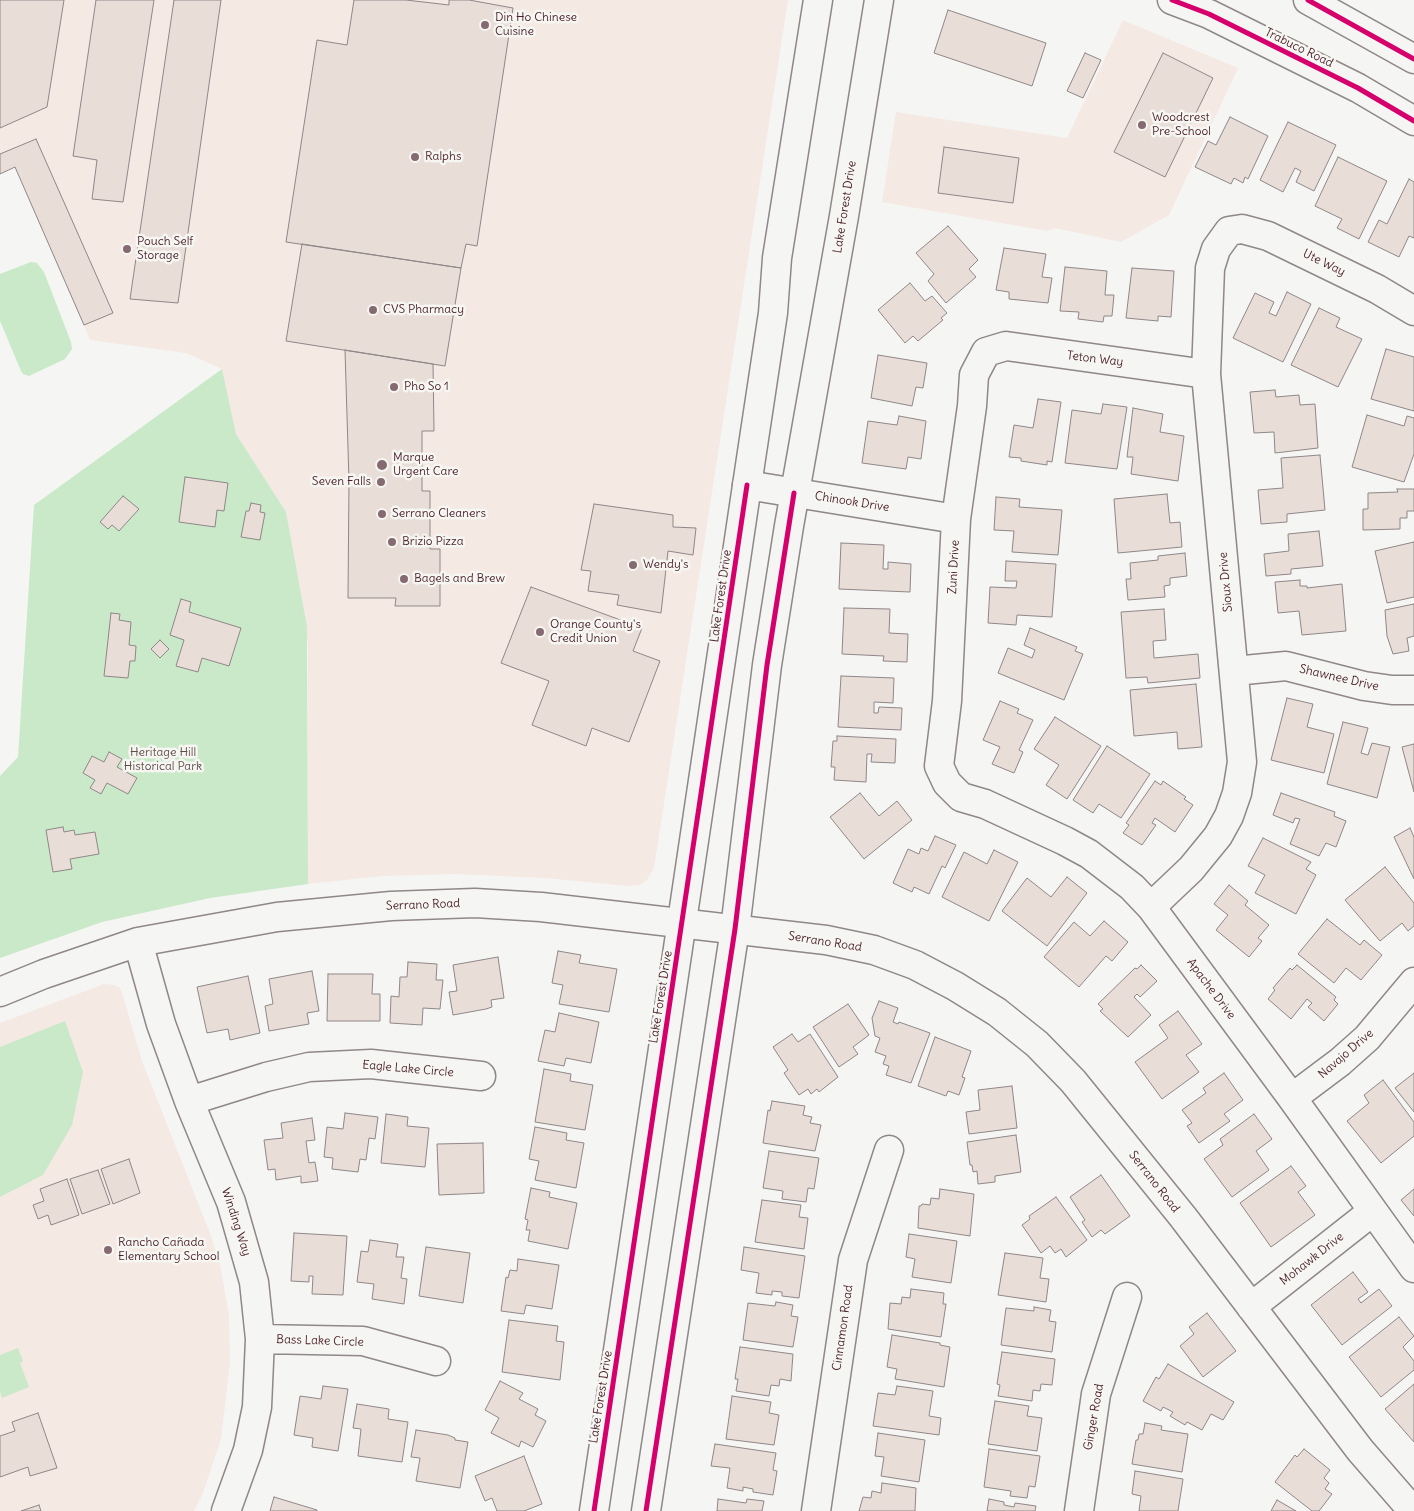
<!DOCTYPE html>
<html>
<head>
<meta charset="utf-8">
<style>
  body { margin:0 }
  canvas { display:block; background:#f5f5f3 }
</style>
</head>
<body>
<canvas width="1414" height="1511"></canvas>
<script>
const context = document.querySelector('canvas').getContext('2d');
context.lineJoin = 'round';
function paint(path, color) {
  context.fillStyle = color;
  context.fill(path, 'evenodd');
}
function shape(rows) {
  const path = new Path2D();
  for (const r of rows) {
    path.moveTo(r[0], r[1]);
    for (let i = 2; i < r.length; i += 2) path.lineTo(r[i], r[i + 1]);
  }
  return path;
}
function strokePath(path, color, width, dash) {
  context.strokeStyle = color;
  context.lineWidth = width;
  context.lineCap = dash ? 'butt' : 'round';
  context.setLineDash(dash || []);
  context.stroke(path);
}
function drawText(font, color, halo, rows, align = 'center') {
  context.font = font + ' Delius,sans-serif';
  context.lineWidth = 5;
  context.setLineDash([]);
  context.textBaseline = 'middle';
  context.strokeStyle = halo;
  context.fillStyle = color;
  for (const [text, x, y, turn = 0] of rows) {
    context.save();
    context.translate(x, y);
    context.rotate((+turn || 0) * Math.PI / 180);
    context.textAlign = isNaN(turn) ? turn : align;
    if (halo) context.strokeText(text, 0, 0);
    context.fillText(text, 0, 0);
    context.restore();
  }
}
paint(shape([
  [0,0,788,0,654,868,647,880,639,885,629,886,544,878,457,874,383,876,308,884,308,644,286,512,236,434,222,369,186,353,90,340,15,167,0,174],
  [1123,20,1238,68,1169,215,1121,242,1055,228,1047,231,882,202,896,112,1067,138],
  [104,984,115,985,120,988,123,996,142,1061,211,1236,220,1264,229,1315,230,1362,221,1439,203,1493,194,1511,0,1511,0,1023]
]), '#f4e9e3');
paint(shape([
  [31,262,37,263,44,272,71,342,72,349,65,359,29,376,23,374,21,371,0,321,0,274],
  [222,369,236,434,286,512,307,627,308,884,210,898,102,922,0,958,0,776,18,757,34,505],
  [65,1021,83,1072,72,1125,43,1175,0,1197,0,1047],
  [18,1348,23,1361,20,1363,29,1387,2,1398,0,1391,0,1355]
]), '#cae9c8');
const building = shape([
  [0,0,64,0,47,107,0,128,0,0],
  [96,0,154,0,123,202,92,199,97,160,73,156,96,0],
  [174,0,221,0,178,303,130,299,174,0],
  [354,0,406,0,449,5,449,0,469,0,513,8,477,246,466,244,461,268,286,242,317,40,347,45,354,0],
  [948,10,1046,43,1032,86,934,53,948,10],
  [1085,53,1101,60,1083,98,1067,91,1085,53],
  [1163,53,1213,78,1165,177,1114,152,1163,53],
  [1230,117,1268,136,1248,179,1245,177,1243,183,1234,178,1231,184,1195,167,1208,141,1216,145,1230,117],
  [1288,122,1336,145,1314,191,1296,182,1301,171,1295,168,1283,192,1260,180,1288,122],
  [36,139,113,313,84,325,15,167,0,174,0,154,36,139],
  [944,147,1019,158,1013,203,938,193,944,147],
  [1338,157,1387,181,1359,239,1337,228,1342,219,1315,206,1338,157],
  [1409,179,1414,182,1414,238,1409,236,1399,257,1368,242,1379,220,1387,224,1409,179],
  [948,226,978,260,969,269,976,277,946,303,928,281,934,274,916,253,948,226],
  [302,244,461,268,445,366,286,341,302,244],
  [1004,248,1046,254,1042,277,1052,278,1048,303,1009,299,1009,292,996,290,1004,248],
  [1065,267,1107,271,1105,295,1114,295,1112,316,1104,316,1103,322,1078,319,1079,312,1060,311,1065,267],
  [1132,268,1174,271,1171,317,1158,316,1158,321,1126,318,1132,268],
  [910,283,925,301,932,296,947,313,941,318,943,320,918,341,913,336,905,343,878,310,910,283],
  [1287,292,1311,304,1283,362,1233,338,1255,293,1274,302,1269,313,1276,316,1287,292],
  [1319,308,1340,318,1336,327,1362,339,1338,387,1291,365,1319,308],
  [1386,349,1414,357,1414,411,1371,399,1386,349],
  [345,350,433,364,434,431,422,431,422,491,430,491,430,549,440,549,440,606,395,606,396,598,348,598,349,481,345,350],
  [878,355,927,363,923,388,916,387,912,406,871,398,878,355],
  [1275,390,1276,397,1299,395,1300,405,1315,404,1318,448,1275,453,1274,432,1254,433,1250,392,1275,390],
  [1038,399,1061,402,1052,462,1047,461,1047,465,1021,461,1021,458,1009,457,1014,425,1033,428,1038,399],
  [1103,404,1127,407,1117,469,1065,463,1072,410,1101,414,1103,404],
  [1133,408,1163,414,1160,432,1184,436,1178,481,1131,474,1133,457,1127,457,1133,408],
  [1367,415,1404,426,1407,416,1414,418,1414,454,1404,482,1352,467,1367,415],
  [899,416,926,421,921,459,908,457,906,469,862,463,868,421,897,425,899,416],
  [1320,455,1325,510,1287,514,1287,522,1261,524,1258,490,1283,488,1281,458,1320,455],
  [185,477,228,483,224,511,217,510,215,527,179,522,185,477],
  [1397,489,1414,489,1414,511,1407,511,1407,518,1400,518,1400,529,1363,530,1363,509,1368,509,1368,493,1398,492,1397,489],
  [1167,494,1170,523,1180,522,1182,547,1118,553,1114,499,1167,494],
  [123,496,139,509,119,531,112,525,108,529,100,522,123,496],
  [996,497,1020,499,1019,507,1062,510,1058,555,1012,552,1014,531,994,530,996,497],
  [251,503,261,505,260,512,265,513,260,540,241,537,246,511,249,511,251,503],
  [594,504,673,515,673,527,696,528,693,555,668,551,661,613,617,605,619,595,588,591,591,571,581,570,594,504],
  [1319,531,1323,566,1291,569,1291,574,1266,576,1264,554,1289,551,1288,534,1319,531],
  [1414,542,1414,597,1387,603,1375,551,1414,542],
  [841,543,884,545,883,569,888,569,888,562,911,564,910,592,839,589,841,543],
  [1185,553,1187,576,1170,578,1170,585,1164,586,1165,597,1128,600,1126,579,1131,579,1130,563,1158,560,1158,556,1185,553],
  [1006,561,1056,564,1052,617,1017,615,1016,625,988,623,990,587,1016,588,1017,581,1005,581,1006,561],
  [1300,580,1300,586,1307,586,1307,588,1342,584,1346,631,1302,635,1299,611,1278,613,1275,582,1300,580],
  [531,587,642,628,633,651,660,661,629,742,592,728,586,746,532,725,549,681,501,663,531,587],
  [181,599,191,602,189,612,241,628,229,666,202,658,198,672,176,666,184,640,170,635,181,599],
  [1414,604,1414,636,1407,638,1409,651,1393,654,1387,636,1385,610,1414,604],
  [844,608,890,609,889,633,908,634,907,662,883,661,884,656,842,654,844,608],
  [1164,609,1166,640,1153,641,1154,658,1198,654,1200,678,1148,683,1147,677,1126,678,1121,612,1164,609],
  [111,613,120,614,119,620,131,622,129,645,136,646,135,661,130,661,128,678,104,676,111,613],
  [1030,628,1077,647,1075,651,1083,654,1064,700,998,673,1008,648,1032,658,1035,650,1024,645,1030,628],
  [160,640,169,649,160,658,151,649,160,640],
  [841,676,894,678,893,703,874,702,874,713,878,713,879,707,902,708,901,730,838,727,841,676],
  [1196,684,1202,747,1178,749,1177,732,1134,736,1130,690,1196,684],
  [1287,698,1313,704,1307,727,1334,734,1324,773,1271,760,1287,698],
  [1000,701,1019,709,1017,713,1033,720,1019,750,1023,752,1014,773,992,764,1000,747,983,740,1000,701],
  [1055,717,1101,746,1067,799,1046,785,1059,765,1034,749,1055,717],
  [1343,722,1368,728,1361,753,1368,755,1372,743,1390,747,1377,798,1327,784,1343,722],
  [837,736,896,739,895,763,871,762,872,754,867,754,866,782,834,780,835,767,831,767,833,741,837,741,837,736],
  [1414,744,1414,792,1402,747,1414,744],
  [1107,746,1150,774,1121,818,1099,804,1093,813,1073,800,1107,746],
  [109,752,122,759,117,767,137,778,128,794,107,783,101,794,90,788,95,780,83,773,92,756,104,762,109,752],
  [1155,781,1161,785,1163,781,1186,797,1184,799,1193,805,1175,832,1155,818,1152,823,1156,825,1142,845,1123,833,1129,825,1126,823,1155,781],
  [860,793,879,816,897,801,912,820,864,859,830,817,860,793],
  [1281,793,1335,812,1334,816,1346,821,1336,847,1326,843,1319,856,1290,844,1300,819,1295,818,1293,823,1273,815,1281,793],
  [63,827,64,832,74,830,75,835,95,832,99,854,70,859,72,869,53,872,46,830,63,827],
  [1410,828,1414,837,1414,879,1394,837,1410,828],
  [935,836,956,845,945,868,942,866,929,894,914,887,912,892,893,883,908,849,919,854,921,848,928,851,935,836],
  [1263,838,1311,862,1306,869,1316,875,1296,914,1255,893,1265,875,1248,866,1263,838],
  [994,850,1018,862,989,921,942,897,964,852,987,864,994,850],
  [1385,867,1414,903,1414,926,1408,931,1402,923,1380,941,1345,900,1385,867],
  [1067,877,1087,893,1047,946,1002,911,1027,878,1051,897,1067,877],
  [1229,885,1248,901,1245,905,1269,925,1258,938,1262,941,1249,957,1216,930,1228,915,1214,904,1229,885],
  [1327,919,1360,945,1364,940,1382,955,1361,980,1346,968,1334,983,1298,954,1327,919],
  [1104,921,1128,942,1112,961,1106,956,1079,987,1044,957,1074,922,1090,936,1104,921],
  [558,951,581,955,579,963,617,969,609,1012,559,1004,563,985,552,983,558,951],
  [498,957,504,998,491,1000,492,1007,486,1009,453,1015,449,992,457,991,453,965,498,957],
  [408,962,437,964,436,980,443,980,440,1009,423,1008,422,1025,390,1023,391,996,399,997,400,977,407,977,408,962],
  [1141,965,1157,981,1140,997,1137,994,1134,997,1151,1015,1128,1037,1100,1011,1103,1009,1098,1004,1135,968,1137,969,1141,965],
  [1297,965,1336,997,1334,1000,1338,1004,1324,1021,1308,1007,1312,1003,1307,999,1291,1019,1268,999,1275,990,1273,988,1290,968,1292,970,1297,965],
  [312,971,319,1011,307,1013,309,1024,269,1031,265,1006,273,1004,269,979,312,971],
  [328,974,373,974,372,994,380,994,380,1021,327,1021,328,974],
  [248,976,260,1033,230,1040,228,1029,207,1033,197,987,248,976],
  [879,1001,898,1008,893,1022,898,1024,899,1022,930,1033,911,1083,886,1075,889,1066,883,1064,886,1056,875,1052,880,1038,875,1036,872,1018,879,1001],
  [848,1004,869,1035,853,1047,858,1054,839,1067,813,1027,848,1004],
  [1178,1011,1202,1044,1186,1055,1199,1072,1162,1099,1135,1062,1168,1038,1159,1025,1178,1011],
  [559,1013,599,1022,591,1063,566,1058,564,1066,538,1061,545,1030,555,1032,559,1013],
  [792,1034,798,1042,810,1034,838,1077,819,1092,817,1089,811,1094,808,1089,799,1095,784,1073,788,1070,773,1047,792,1034],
  [935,1037,971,1051,962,1077,965,1078,959,1095,948,1091,946,1096,918,1086,935,1037],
  [544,1069,571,1074,570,1081,593,1085,585,1130,535,1122,544,1069],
  [1224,1073,1243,1100,1224,1114,1230,1121,1199,1143,1187,1126,1192,1123,1182,1110,1206,1093,1203,1088,1224,1073],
  [1414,1073,1414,1112,1395,1088,1414,1073],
  [1383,1080,1414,1122,1414,1136,1381,1163,1347,1121,1369,1103,1364,1095,1383,1080],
  [1012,1086,1017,1128,969,1134,966,1112,980,1110,978,1090,1012,1086],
  [772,1101,805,1106,803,1115,812,1117,810,1123,821,1125,815,1151,763,1143,768,1110,770,1111,772,1101],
  [345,1113,378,1117,375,1139,369,1138,366,1160,360,1159,358,1172,332,1169,333,1158,324,1157,327,1127,343,1129,345,1113],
  [386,1114,408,1117,407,1126,429,1128,425,1167,381,1163,386,1114],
  [1254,1114,1272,1139,1256,1151,1269,1170,1232,1197,1204,1159,1223,1145,1220,1139,1254,1114],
  [312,1118,315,1140,306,1141,309,1163,315,1162,318,1181,301,1183,301,1176,276,1180,275,1169,268,1170,264,1140,283,1138,281,1123,312,1118],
  [535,1127,567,1133,566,1140,584,1143,576,1188,535,1180,539,1161,529,1159,535,1127],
  [1016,1135,1021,1172,995,1176,995,1182,978,1184,977,1171,973,1172,972,1165,970,1165,967,1142,1016,1135],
  [483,1143,484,1193,439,1195,437,1144,483,1143],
  [769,1151,819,1158,814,1189,808,1188,806,1202,782,1199,783,1191,763,1188,769,1151],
  [129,1159,140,1193,113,1204,101,1169,129,1159],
  [1291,1166,1306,1186,1298,1192,1315,1215,1271,1247,1240,1203,1291,1166],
  [98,1170,110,1204,82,1214,70,1179,98,1170],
  [1101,1175,1130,1216,1105,1234,1101,1230,1092,1237,1082,1222,1085,1220,1070,1197,1101,1175],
  [67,1179,79,1215,51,1225,48,1215,38,1219,33,1205,44,1201,40,1189,67,1179],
  [531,1188,550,1192,549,1197,577,1203,568,1249,528,1241,530,1230,526,1230,528,1220,525,1219,531,1188],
  [940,1189,974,1194,970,1236,918,1228,919,1206,921,1206,922,1204,930,1205,931,1198,939,1199,940,1189],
  [1414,1189,1414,1216,1401,1200,1414,1189],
  [1056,1197,1087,1240,1066,1257,1061,1249,1055,1253,1050,1246,1041,1253,1022,1225,1030,1219,1029,1216,1056,1197],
  [762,1200,801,1205,799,1217,808,1218,804,1249,755,1242,762,1200],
  [294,1233,347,1236,343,1295,312,1294,313,1276,309,1276,309,1282,291,1281,294,1233],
  [909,1234,957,1241,951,1283,912,1277,915,1259,906,1257,909,1234],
  [370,1240,398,1244,396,1257,404,1257,401,1278,407,1279,404,1304,372,1299,374,1284,357,1282,361,1251,368,1252,370,1240],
  [426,1247,470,1253,463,1303,419,1296,426,1247],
  [744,1247,805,1256,799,1298,782,1296,782,1292,772,1291,772,1295,756,1293,759,1273,741,1270,744,1247],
  [1005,1253,1043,1258,1040,1278,1049,1279,1046,1302,998,1295,1005,1253],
  [518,1259,559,1265,552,1309,526,1305,524,1314,501,1311,506,1277,508,1278,510,1270,517,1271,518,1259],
  [1353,1272,1368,1292,1358,1299,1361,1303,1379,1289,1392,1306,1342,1345,1311,1305,1353,1272],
  [911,1289,944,1293,943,1304,946,1304,941,1337,888,1329,890,1303,901,1304,902,1297,910,1298,911,1289],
  [776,1302,793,1305,791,1316,798,1317,793,1347,743,1340,748,1303,775,1306,776,1302],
  [1034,1307,1051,1310,1049,1321,1056,1322,1052,1352,1001,1345,1006,1308,1034,1311,1034,1307],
  [1207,1313,1236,1351,1203,1377,1180,1346,1194,1334,1189,1327,1207,1313],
  [1399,1317,1414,1336,1403,1347,1414,1361,1414,1370,1381,1397,1349,1357,1399,1317],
  [509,1320,558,1326,556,1341,564,1342,560,1380,502,1372,509,1320],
  [892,1335,940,1343,940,1345,950,1347,944,1387,895,1379,897,1369,887,1367,892,1335],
  [740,1347,793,1354,791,1381,780,1379,779,1386,771,1385,769,1396,736,1391,738,1379,735,1379,740,1347],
  [1002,1352,1055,1359,1052,1385,1041,1384,1040,1391,1033,1390,1032,1401,998,1396,1000,1385,997,1384,1002,1352],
  [1168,1364,1234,1402,1223,1420,1211,1414,1202,1430,1187,1422,1185,1425,1170,1416,1173,1412,1163,1407,1161,1411,1143,1401,1156,1377,1159,1379,1168,1364],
  [500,1381,523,1393,519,1399,538,1409,535,1415,546,1421,533,1447,521,1441,519,1447,491,1433,499,1418,485,1410,500,1381],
  [1414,1384,1414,1442,1385,1409,1414,1384],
  [323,1386,348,1389,338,1451,312,1447,313,1438,294,1435,300,1396,321,1399,323,1386],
  [897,1386,933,1391,929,1416,941,1418,939,1435,873,1426,878,1393,895,1395,897,1386],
  [732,1396,771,1402,769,1413,779,1415,774,1445,726,1439,732,1396],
  [995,1401,1029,1406,1027,1416,1042,1418,1037,1451,988,1444,995,1401],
  [357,1404,389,1409,388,1419,408,1422,402,1462,358,1456,361,1429,353,1428,357,1404],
  [38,1413,57,1468,30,1476,28,1467,0,1477,0,1436,15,1431,12,1422,38,1413],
  [1145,1423,1162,1426,1161,1430,1188,1434,1182,1472,1132,1464,1136,1440,1138,1440,1139,1434,1143,1434,1145,1423],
  [416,1430,448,1435,455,1438,455,1440,468,1442,460,1488,416,1481,420,1458,411,1457,416,1430],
  [878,1433,925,1440,919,1482,881,1476,884,1457,875,1456,878,1433],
  [715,1444,776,1453,773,1470,777,1471,773,1495,753,1492,753,1489,743,1487,743,1491,727,1488,730,1468,711,1466,715,1444],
  [989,1449,1040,1456,1035,1487,1029,1486,1027,1498,1010,1496,1011,1491,984,1487,989,1449],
  [1304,1449,1330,1470,1324,1478,1329,1483,1325,1489,1332,1494,1319,1511,1312,1511,1275,1482,1295,1455,1297,1457,1304,1449],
  [524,1456,542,1504,524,1511,497,1511,492,1498,485,1501,475,1476,524,1456],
  [1135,1471,1183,1479,1178,1511,1139,1511,1141,1496,1132,1494,1135,1471],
  [882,1483,916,1488,915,1511,859,1511,863,1497,871,1498,872,1491,881,1493,882,1483],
  [274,1497,317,1510,317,1511,270,1511,274,1497],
  [718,1499,746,1503,747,1499,764,1501,762,1511,717,1511,718,1499],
  [989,1499,1004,1502,1004,1505,1014,1507,1015,1503,1036,1506,1035,1511,987,1511,989,1499],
  [1277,1500,1296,1511,1271,1511,1277,1500],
  [39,1505,41,1511,21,1511,39,1505]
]);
paint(building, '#e9ddd8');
strokePath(building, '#8f8788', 1);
const minor = shape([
  [1206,374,1006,346,986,352,974,375,972,406,956,519,947,701,939,766,947,783,961,797,985,804,1065,841,1089,854,1132,887,1151,907,1292,1098,1414,1268],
  [747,485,956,519],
  [1234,671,1286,666,1364,686,1392,690,1414,690],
  [1151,907,1191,869,1218,836,1229,816,1237,793,1242,762,1206,374,1210,268,1216,249,1229,231,1242,229,1268,236,1377,289,1414,311],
  [138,942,161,1024,189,1101,231,1202,254,1282,260,1339,257,1407,248,1450,226,1511],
  [0,992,44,974,138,942,277,917,391,906,475,903,541,907,826,940,874,950,915,965,955,986,997,1012,1037,1044,1073,1081,1183,1217,1360,1450,1413,1511],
  [1292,1098,1340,1062,1367,1038,1414,982],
  [189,1101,266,1077,309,1067,371,1064,481,1076],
  [1251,1307,1373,1211],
  [260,1339,363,1341,436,1361],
  [816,1511,853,1260,889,1150],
  [1079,1511,1096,1394,1127,1297]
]);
const major = shape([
  [1172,0,1209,14,1358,88,1414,121],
  [1308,0,1414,59],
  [594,1511,752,452,773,313,777,258,818,0],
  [646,1511,735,929,767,665,789,526,844,216,879,0]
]);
strokePath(minor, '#8f8788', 31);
strokePath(major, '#8f8788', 31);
strokePath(minor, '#f5f5f3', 28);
strokePath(major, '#f5f5f3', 28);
strokePath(shape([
  [1172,0,1209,14,1358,88,1414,121],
  [1308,0,1414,59],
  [594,1511,747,485],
  [646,1511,735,929,767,665,794,493]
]), '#d6006c', 5);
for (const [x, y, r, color] of [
  [485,25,5,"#866a71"],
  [1142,125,5,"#866a71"],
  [415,157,5,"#866a71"],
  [127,249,5,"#866a71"],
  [373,310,5,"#866a71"],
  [394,387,5,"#866a71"],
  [382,465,6,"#866a71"],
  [381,482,5,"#866a71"],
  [382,514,5,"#866a71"],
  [392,542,5,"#866a71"],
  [633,565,5,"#866a71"],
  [404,579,5,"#866a71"],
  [540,632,5,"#866a71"],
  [108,1250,5,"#866a71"]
]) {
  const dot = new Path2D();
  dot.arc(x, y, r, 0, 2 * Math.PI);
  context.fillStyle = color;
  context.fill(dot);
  strokePath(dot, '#f6f6f2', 2);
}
drawText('12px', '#4a1f2b', '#f6f6f2', [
  ["Din Ho Chinese",495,18],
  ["Cuisine",495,32],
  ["Woodcrest",1152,118],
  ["Pre-School",1152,132],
  ["Ralphs",425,157],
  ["Pouch Self",137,242],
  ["Storage",137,256],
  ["CVS Pharmacy",383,310],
  ["Pho So 1",404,387],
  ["Marque",393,458],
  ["Urgent Care",393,472],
  ["Seven Falls",371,482,"right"],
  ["Serrano Cleaners",392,514],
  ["Brizio Pizza",402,542],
  ["Wendy's",643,565],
  ["Bagels and Brew",414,579],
  ["Orange County's",550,625],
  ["Credit Union",550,639],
  ["Rancho Cañada",118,1243],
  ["Elementary School",118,1257]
], 'left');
drawText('12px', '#4a1f2b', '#f6f6f2', [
  ["Trabuco Road",1299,48,26],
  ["Lake Forest Drive",845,207,-81],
  ["Ute Way",1324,263,26],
  ["Teton Way",1095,359,7],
  ["Chinook Drive",852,502,9],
  ["Zuni Drive",954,567,-87],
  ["Sioux Drive",1226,582,-95],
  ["Lake Forest Drive",721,596,-82],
  ["Shawnee Drive",1339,678,13],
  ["Serrano Road",423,905,-2],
  ["Serrano Road",825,942,9],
  ["Apache Drive",1211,989,53],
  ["Lake Forest Drive",661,997,-81],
  ["Navajo Drive",1346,1054,-41],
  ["Eagle Lake Circle",408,1069,5],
  ["Serrano Road",1154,1182,52],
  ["Winding Way",236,1222,72],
  ["Mohawk Drive",1312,1259,-38],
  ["Cinnamon Road",843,1328,-82],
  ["Bass Lake Circle",320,1341,2],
  ["Lake Forest Drive",601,1397,-81],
  ["Ginger Road",1094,1417,-80]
]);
drawText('12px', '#614f4a', '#f6f6f2', [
  ["Heritage Hill",163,753],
  ["Historical Park",163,767]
]);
</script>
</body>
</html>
